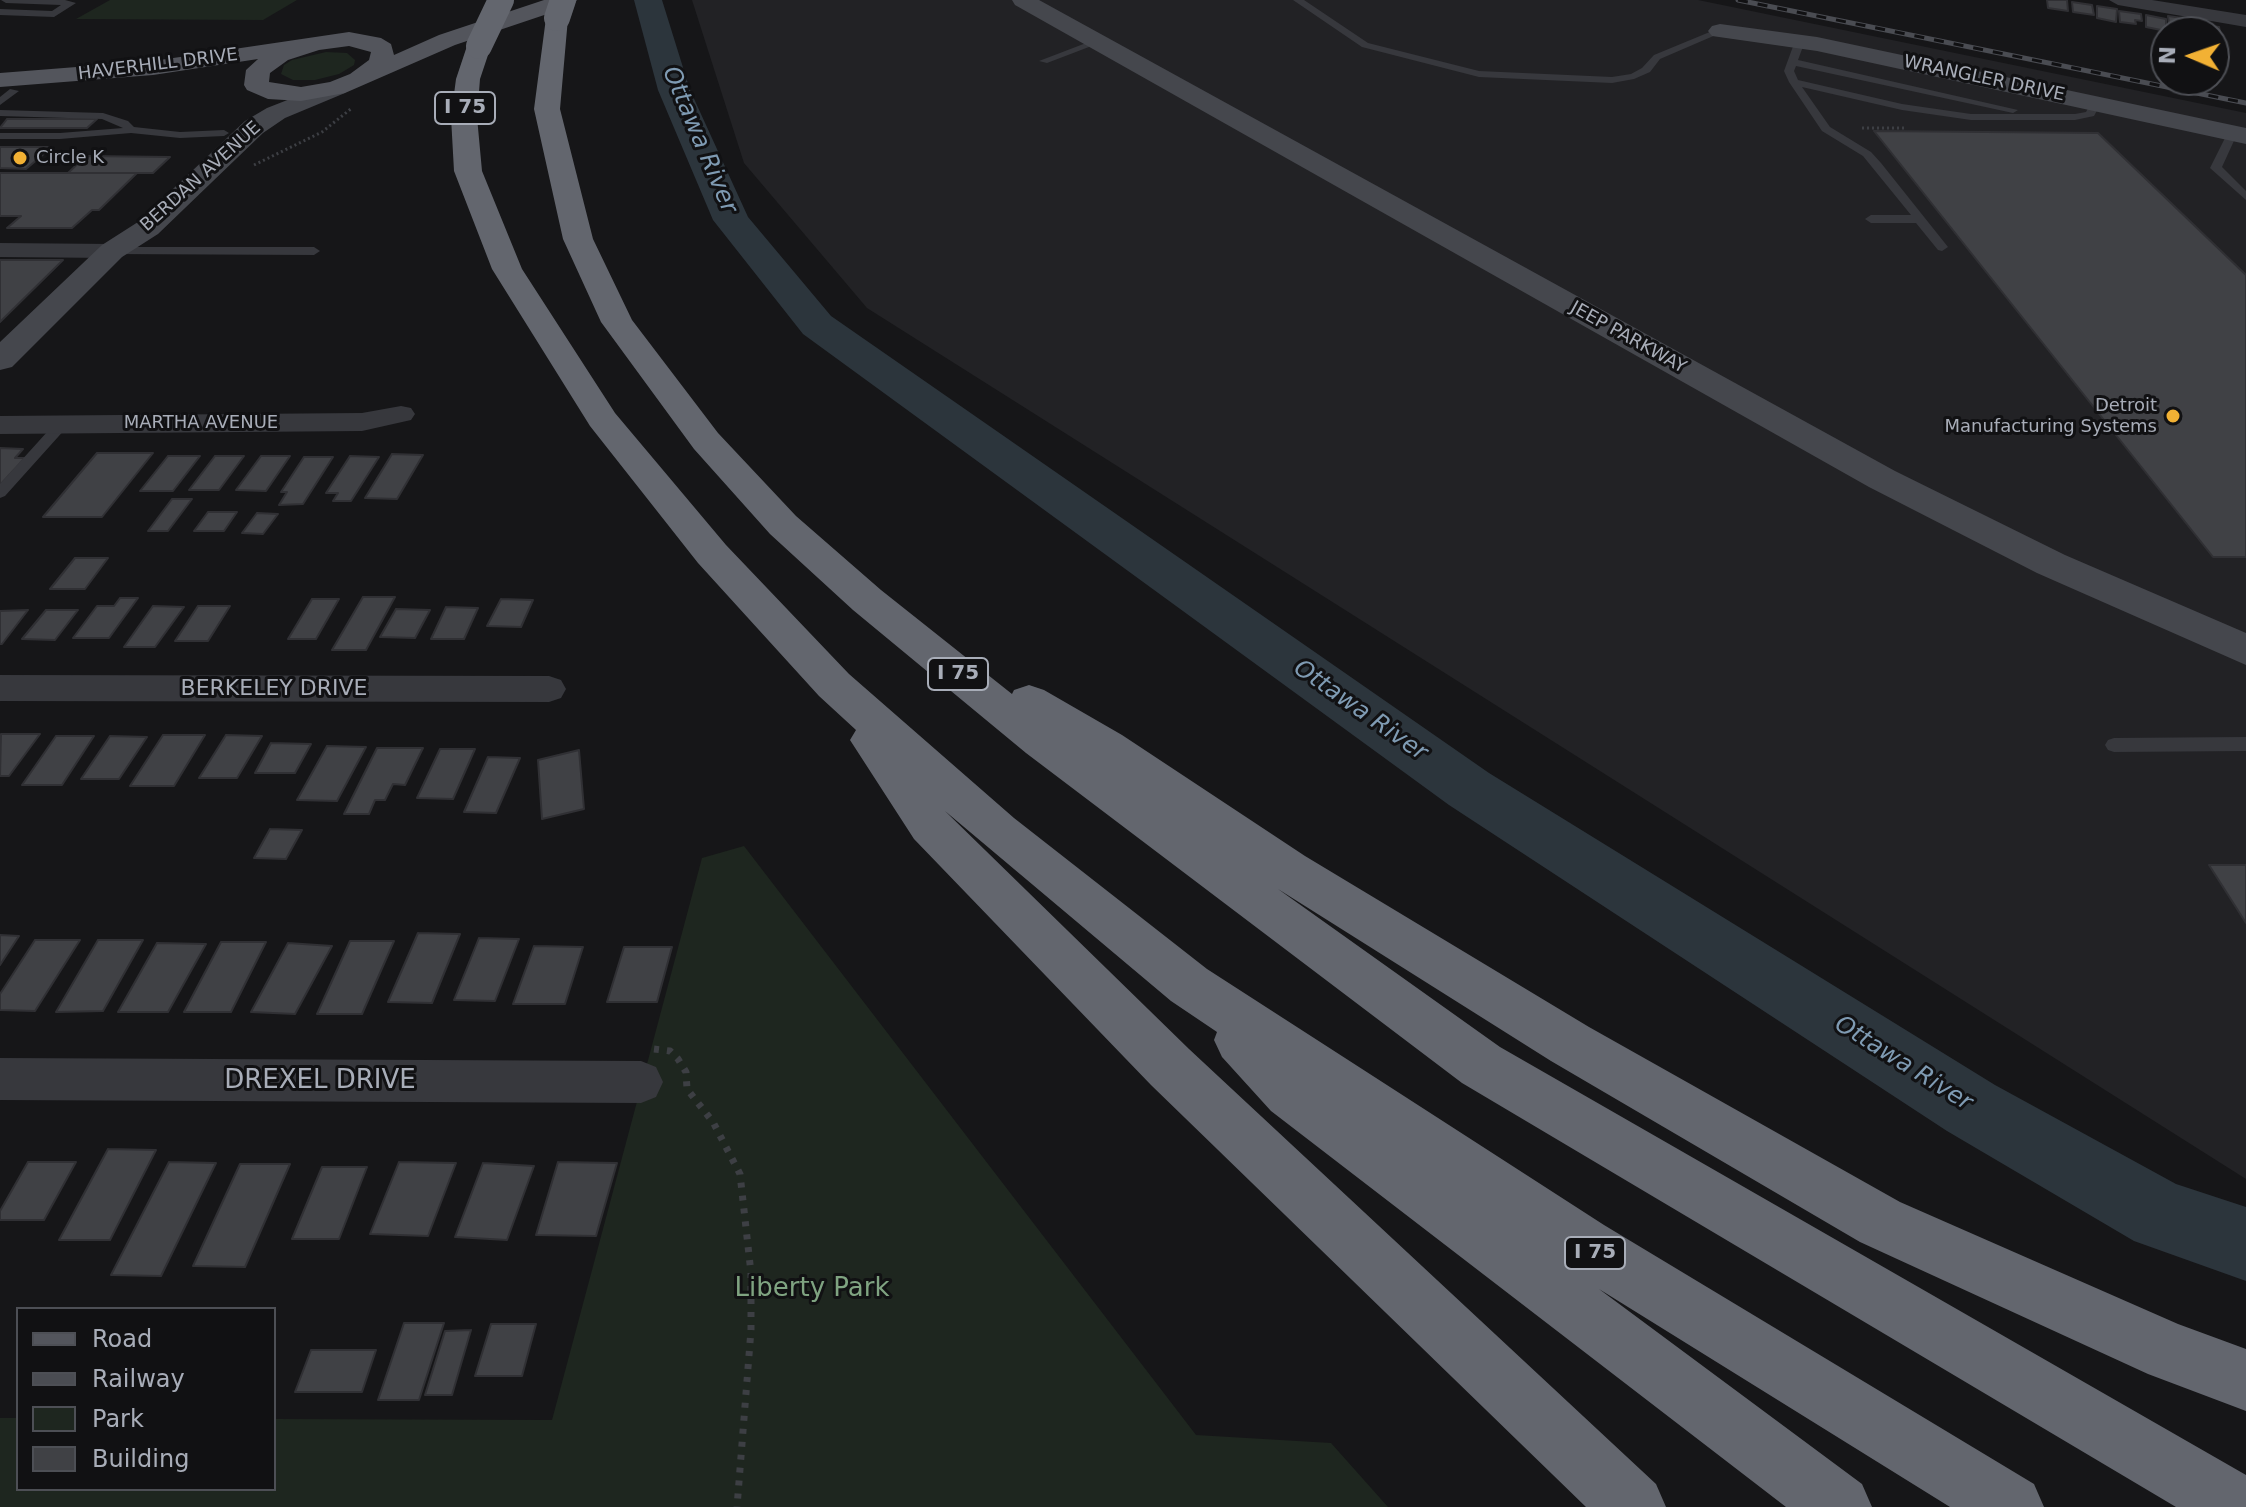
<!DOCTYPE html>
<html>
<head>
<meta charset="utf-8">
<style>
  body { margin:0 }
  #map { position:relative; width:2246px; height:1507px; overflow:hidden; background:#161618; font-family:"DejaVu Sans",sans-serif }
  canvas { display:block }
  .legend { position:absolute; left:16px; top:1307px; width:260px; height:184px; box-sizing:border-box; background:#111113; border:2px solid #4d4f55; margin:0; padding:10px 14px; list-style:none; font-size:24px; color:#a8adb8 }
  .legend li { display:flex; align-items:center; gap:16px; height:40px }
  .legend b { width:40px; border:2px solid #4d4f55 }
  .north { position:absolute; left:2150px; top:16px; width:80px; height:80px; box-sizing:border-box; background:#111113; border:2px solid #4d4f55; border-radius:50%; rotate:272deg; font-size:22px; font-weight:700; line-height:32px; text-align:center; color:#a8adb8 }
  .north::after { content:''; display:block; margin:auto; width:28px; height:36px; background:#f2b134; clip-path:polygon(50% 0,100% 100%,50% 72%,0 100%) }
</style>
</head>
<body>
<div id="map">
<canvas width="2246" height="1507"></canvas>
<ul class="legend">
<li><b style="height:10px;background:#53555c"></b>Road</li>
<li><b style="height:10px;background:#4a4c52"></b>Railway</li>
<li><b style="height:22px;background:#1e261f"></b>Park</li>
<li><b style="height:22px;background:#404145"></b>Building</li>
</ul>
<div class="north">N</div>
</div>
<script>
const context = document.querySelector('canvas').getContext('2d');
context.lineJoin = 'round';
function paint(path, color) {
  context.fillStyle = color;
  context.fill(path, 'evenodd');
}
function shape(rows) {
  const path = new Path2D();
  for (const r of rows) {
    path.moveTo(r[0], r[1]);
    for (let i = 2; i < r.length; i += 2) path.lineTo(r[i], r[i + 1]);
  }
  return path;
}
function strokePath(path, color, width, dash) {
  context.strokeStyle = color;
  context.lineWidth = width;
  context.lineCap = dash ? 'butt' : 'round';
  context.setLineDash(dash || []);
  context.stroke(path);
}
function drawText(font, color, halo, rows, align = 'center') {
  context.font = font + ' "DejaVu Sans",sans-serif';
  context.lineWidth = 6;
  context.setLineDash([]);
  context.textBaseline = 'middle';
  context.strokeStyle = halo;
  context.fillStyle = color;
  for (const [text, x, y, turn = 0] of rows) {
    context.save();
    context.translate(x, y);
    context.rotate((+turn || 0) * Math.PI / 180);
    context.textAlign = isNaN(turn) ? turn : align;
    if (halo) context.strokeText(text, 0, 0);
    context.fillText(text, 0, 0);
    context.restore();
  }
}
paint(shape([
  [692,0,1698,0,2246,113,2246,1179,867,308,744,163]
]), '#222225');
paint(shape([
  [110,0,297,0,263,20,76,19],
  [326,52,347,53,355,60,354,65,339,74,315,80,293,80,281,74,284,65,292,60],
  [744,846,1196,1435,1331,1443,1388,1507,0,1507,0,1418,18,1418,18,1489,274,1489,274,1419,552,1420,702,858]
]), '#1e261f');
paint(shape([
  [634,0,662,0,690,90,748,217,831,316,1489,773,1995,1085,2176,1184,2246,1207,2246,1281,2134,1241,1947,1131,1449,805,803,334,713,220,658,90,634,0]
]), '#2c353c');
const building = shape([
  [2047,0,2067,0,2068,11,2048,8,2047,0],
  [2072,2,2092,5,2094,15,2073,12,2072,2],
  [2097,6,2117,9,2116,22,2097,18,2097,6],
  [2119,11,2141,14,2142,21,2135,20,2136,24,2120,22,2119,11],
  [2146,15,2166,19,2166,31,2146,27,2146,15],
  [2168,16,2189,19,2190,32,2170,31,2168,16],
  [2197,24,2219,27,2221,37,2214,36,2214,32,2199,32,2197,24],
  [7,119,97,119,87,128,0,128,7,119],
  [1874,131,2098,133,2246,275,2246,557,2213,557,1874,131],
  [0,147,52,147,26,169,0,168,0,147],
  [86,156,170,157,153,173,68,173,86,156],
  [0,173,137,173,99,210,92,210,72,228,7,228,21,216,0,216,0,173],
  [0,260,63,260,0,322,0,260],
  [0,448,23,449,15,458,25,458,0,485,0,448],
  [97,453,153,453,102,517,43,517,97,453],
  [392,454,423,455,397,499,365,498,392,454],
  [168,456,200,456,173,491,140,491,168,456],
  [215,456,244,456,219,490,189,490,215,456],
  [261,456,290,456,266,491,236,490,261,456],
  [350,456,379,457,351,501,333,501,338,493,326,493,350,456],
  [304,457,333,457,303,504,279,505,287,492,281,492,304,457],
  [172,499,192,499,168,531,148,531,172,499],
  [208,512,237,512,224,531,194,531,208,512],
  [257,513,278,514,263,534,242,533,257,513],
  [75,558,108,558,85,589,50,589,75,558],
  [363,597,395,597,366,650,332,650,363,597],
  [120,598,138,598,109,638,73,638,97,606,114,606,120,598],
  [312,599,339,599,316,639,288,639,312,599],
  [501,599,533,600,521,627,487,626,501,599],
  [153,606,184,607,155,647,124,647,153,606],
  [198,606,230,606,208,641,175,641,198,606],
  [446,607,478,608,464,639,431,639,446,607],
  [396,609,430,610,415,638,380,637,396,609],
  [28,610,2,644,0,644,0,611,28,610],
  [46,610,78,610,55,640,22,639,46,610],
  [1,734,40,734,9,776,0,776,1,734],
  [163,735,205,735,174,786,130,786,163,735],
  [226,735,262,736,237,778,199,778,226,735],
  [56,736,94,736,62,785,22,785,56,736],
  [110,736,147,737,119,779,81,779,110,736],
  [271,743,311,744,295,773,255,773,271,743],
  [327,746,366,747,337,801,297,800,327,746],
  [377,748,423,748,405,785,393,784,385,800,375,800,369,814,344,814,377,748],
  [440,749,475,749,453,799,417,798,440,749],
  [579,750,584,809,542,819,538,760,579,750],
  [488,757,520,758,496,813,464,812,488,757],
  [270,829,302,830,286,859,254,858,270,829],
  [2209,865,2246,865,2246,923,2209,865],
  [418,933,460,934,432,1003,388,1002,418,933],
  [0,935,19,936,0,965,0,935],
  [479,938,519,939,495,1001,454,1000,479,938],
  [35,940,80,940,35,1011,0,1010,0,994,35,940],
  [98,940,143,940,103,1011,56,1012,98,940],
  [350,941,394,941,362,1014,317,1014,350,941],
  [221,942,266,942,231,1012,184,1012,221,942],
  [157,943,206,944,168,1012,118,1012,157,943],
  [288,943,332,946,295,1014,251,1012,288,943],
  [534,946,583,947,565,1004,513,1004,534,946],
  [624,947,672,947,657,1002,607,1002,624,947],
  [108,1149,156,1150,110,1240,59,1240,108,1149],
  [28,1162,76,1162,44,1220,0,1220,0,1211,28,1162],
  [169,1162,216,1163,161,1276,111,1275,169,1162],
  [399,1162,456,1163,428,1236,370,1234,399,1162],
  [558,1162,617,1163,596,1236,536,1235,558,1162],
  [483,1163,534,1166,507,1240,455,1237,483,1163],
  [240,1164,290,1164,245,1267,193,1266,240,1164],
  [322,1167,367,1167,339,1239,292,1239,322,1167],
  [404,1323,444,1323,419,1400,378,1400,404,1323],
  [491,1324,536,1324,522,1376,475,1376,491,1324],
  [471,1330,452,1395,425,1395,445,1331,471,1330],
  [311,1350,376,1350,362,1392,295,1392,311,1350]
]);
paint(building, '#404145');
strokePath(building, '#303034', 2);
strokePath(shape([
  [1862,128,1904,128],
  [254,165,322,132,352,108]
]), '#3d3f44', 3, [2, 3]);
strokePath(shape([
  [654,1049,670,1051,678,1059,686,1072,687,1089,713,1122,740,1174,751,1273,751,1330,737,1507]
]), '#3d3f44', 7, [5, 8]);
paint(shape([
  [1,0,65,0,76,3,54,17,0,15,0,9,52,11,61,5,6,3,1,0],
  [1293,0,1304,0,1368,43,1479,71,1612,77,1631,74,1642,68,1654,55,1717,29,1725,31,1660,59,1650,72,1634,79,1612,83,1479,77,1362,47,1293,0],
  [1800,38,1805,41,1798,60,2018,110,2013,113,1796,66,1794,71,1798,80,1902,104,1971,114,2075,114,2086,112,2092,101,2101,103,2094,116,2075,120,1971,120,1902,110,1802,87,1830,127,1871,152,1881,163,1948,247,1942,251,1938,250,1916,223,1871,223,1865,219,1871,215,1911,215,1863,156,1822,131,1789,82,1784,71,1795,41,1800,38],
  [1094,40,1102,42,1047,63,1039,61,1094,40],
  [10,89,19,91,0,105,0,97,10,89],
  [0,110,103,113,128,121,134,127,180,132,224,130,229,133,224,136,180,138,131,133,60,139,0,139,0,133,60,133,123,128,102,119,0,116,0,110],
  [2233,129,2238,132,2222,167,2246,191,2246,200,2210,168,2228,132,2233,129],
  [112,247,314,247,320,251,314,255,108,254,106,251,112,247],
  [62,420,69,424,67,427,5,496,0,498,0,484,57,421,62,420],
  [2246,737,2246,751,2114,752,2108,750,2105,745,2108,740,2114,738,2246,737]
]), '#37383d');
paint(shape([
  [2109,0,2152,0,2246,15,2246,27,2118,5,2109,0],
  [0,243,112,244,121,246,124,251,121,256,112,258,0,257,0,243],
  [401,406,411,408,415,414,411,420,362,431,0,434,0,416,362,413,401,406],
  [0,675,549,676,561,680,566,689,561,698,549,702,0,701,0,675],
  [0,1058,641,1061,656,1067,663,1082,656,1097,641,1103,0,1100,0,1058]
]), '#37383d');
paint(shape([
  [1012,0,1039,0,1895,471,2065,555,2246,633,2246,665,2037,573,1869,487,1015,5,1012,0],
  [1720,24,1817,37,2246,128,2246,144,1817,51,1712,36,1708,31,1712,26,1720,24],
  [336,81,345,83,348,88,345,93,285,118,263,133,158,234,122,257,12,367,0,370,0,342,102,245,138,222,245,121,267,108,336,81]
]), '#45474d');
paint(shape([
  [544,0,577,0,574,5,455,45,345,93,301,101,268,99,247,90,244,85,246,70,258,59,153,75,0,87,0,73,153,61,349,32,381,38,391,44,394,55,439,35,544,0],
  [349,46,371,52,369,60,350,74,330,82,301,87,269,82,270,73,288,60,319,50,349,46]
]), '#53555c');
paint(shape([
  [557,11,565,13,568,18,560,109,593,239,632,320,718,433,796,516,881,590,1012,694,1014,690,1029,685,1044,690,1122,735,1305,856,1589,1027,1900,1202,2178,1324,2246,1349,2246,1411,2148,1374,1860,1242,1551,1061,1278,889,1500,1047,2246,1475,2246,1507,2176,1507,1462,1083,1026,753,853,610,770,534,694,449,601,322,563,239,534,109,546,18,549,13,557,11],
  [479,39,487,41,491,46,480,79,477,117,482,171,522,269,615,413,726,545,849,674,1014,818,1207,969,1604,1225,2034,1484,2044,1507,1950,1507,1599,1289,1862,1484,1872,1507,1786,1507,1271,1111,1222,1057,1214,1040,1217,1032,1171,1001,945,811,1189,1049,1656,1484,1666,1507,1586,1507,1151,1085,914,839,850,740,856,730,819,696,698,563,590,426,492,269,454,171,451,117,456,79,467,46,471,41,479,39]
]), '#63666e');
const rail = shape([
  [1738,0,2246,103]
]);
strokePath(rail, '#4a4c52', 5);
strokePath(rail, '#111113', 3, [10]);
strokePath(shape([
  [557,18,563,0],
  [479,46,501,0]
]), '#63666e', 26);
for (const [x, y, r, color] of [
  [20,158,8,"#f2b134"],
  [2173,416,8,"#f2b134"]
]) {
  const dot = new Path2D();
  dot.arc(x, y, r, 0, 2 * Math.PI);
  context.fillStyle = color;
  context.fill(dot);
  strokePath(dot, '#111113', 3);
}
drawText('18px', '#a8adb8', '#111113', [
  ["HAVERHILL DRIVE",158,65,-7],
  ["WRANGLER DRIVE",1984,79,12],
  ["BERDAN AVENUE",201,177,-42],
  ["JEEP PARKWAY",1628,338,29],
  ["MARTHA AVENUE",201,423]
]);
drawText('18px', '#a8adb8', '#111113', [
  ["Circle K",36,158],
  ["Detroit",2157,406,"right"],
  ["Manufacturing Systems",2157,427,"right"]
], 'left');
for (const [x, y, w] of [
  [465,108,60],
  [958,674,60],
  [1595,1253,60]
]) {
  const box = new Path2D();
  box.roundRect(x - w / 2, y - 16, w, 32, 6);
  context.fillStyle = '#111113';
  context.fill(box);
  strokePath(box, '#a8adb8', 2);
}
drawText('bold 20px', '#a8adb8', null, [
  ["I 75",465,108],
  ["I 75",958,674],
  ["I 75",1595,1253]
]);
drawText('22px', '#a8adb8', '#111113', [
  ["BERKELEY DRIVE",274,689]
]);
drawText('italic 24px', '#7f9bb3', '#111113', [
  ["Ottawa River",699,140,67],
  ["Ottawa River",1360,711,35],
  ["Ottawa River",1903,1064,32]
]);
drawText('26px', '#a8adb8', '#111113', [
  ["DREXEL DRIVE",320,1081]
]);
drawText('26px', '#7fa381', '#111113', [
  ["Liberty Park",812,1289]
]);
</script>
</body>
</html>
